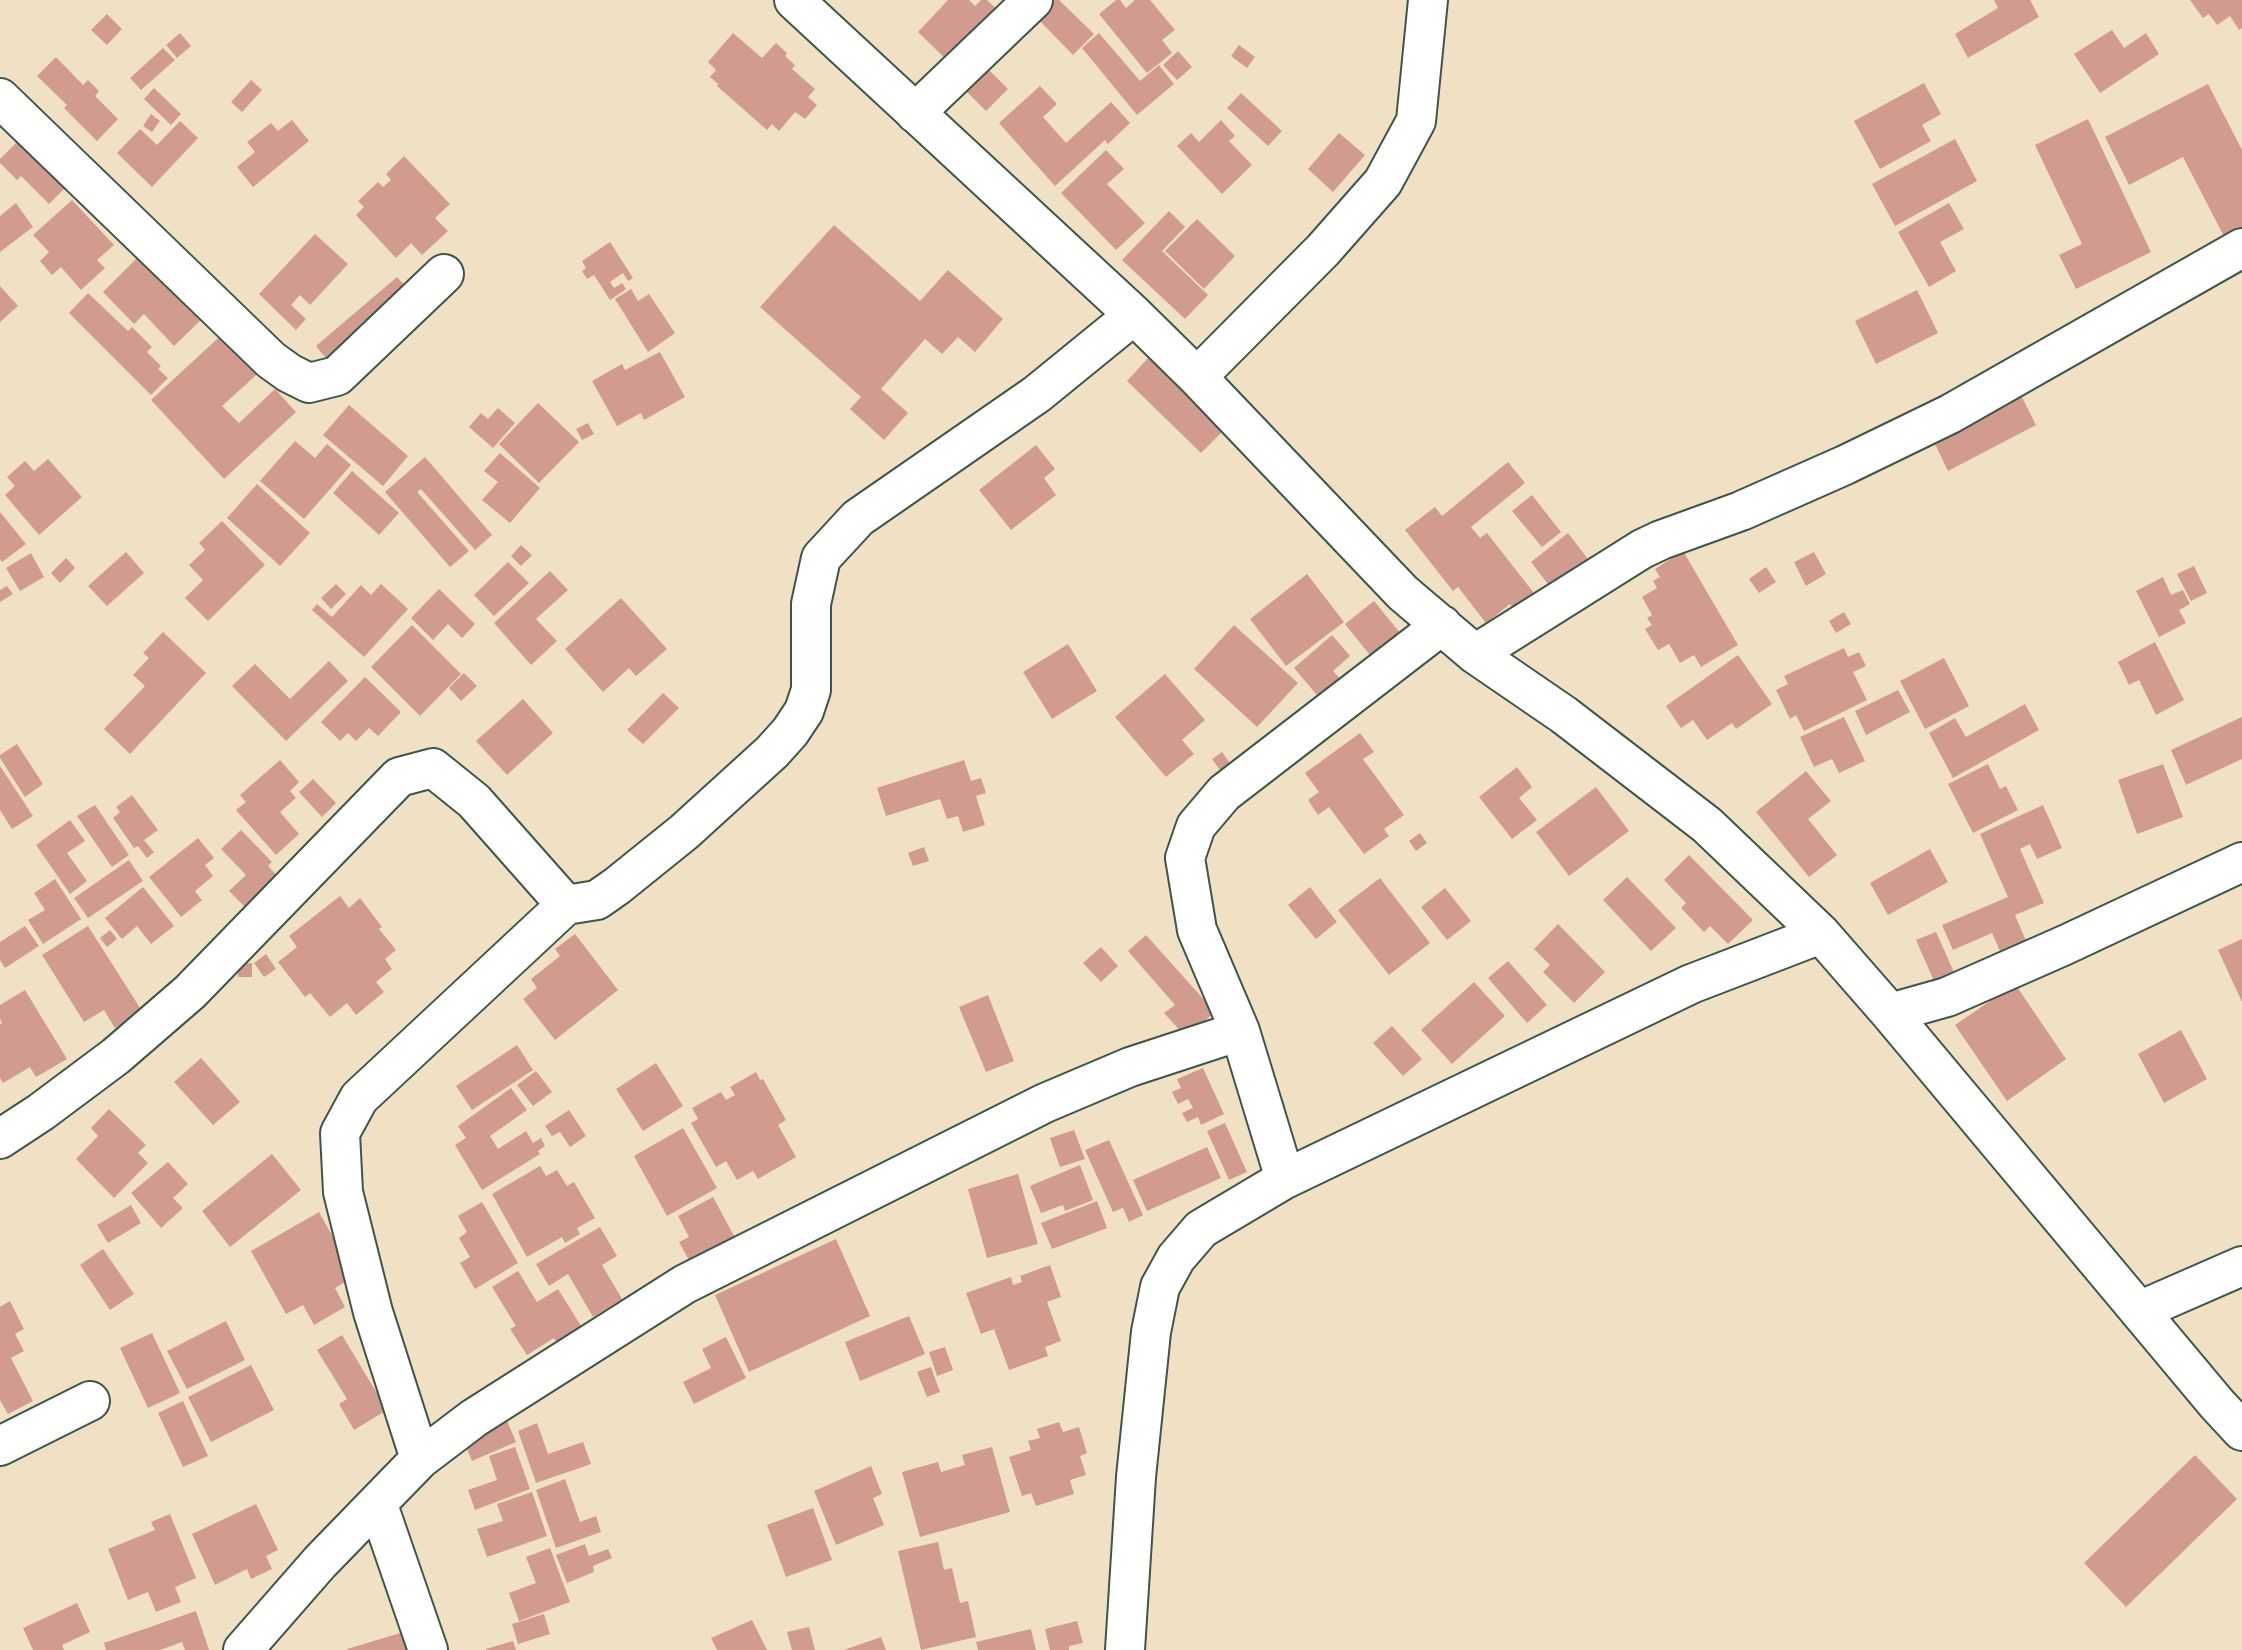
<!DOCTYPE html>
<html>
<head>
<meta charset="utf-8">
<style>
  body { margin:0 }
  canvas { display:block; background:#f0e1c4 }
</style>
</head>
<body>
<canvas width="2242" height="1650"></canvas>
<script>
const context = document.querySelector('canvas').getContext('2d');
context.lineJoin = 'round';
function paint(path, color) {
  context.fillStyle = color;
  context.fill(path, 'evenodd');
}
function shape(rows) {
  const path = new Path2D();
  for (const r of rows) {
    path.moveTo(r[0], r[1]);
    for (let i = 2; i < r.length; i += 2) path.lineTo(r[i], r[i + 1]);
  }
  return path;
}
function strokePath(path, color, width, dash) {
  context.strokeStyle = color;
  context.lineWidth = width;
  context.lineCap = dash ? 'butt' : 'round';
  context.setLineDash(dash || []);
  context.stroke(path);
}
paint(shape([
  [948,0,969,0,975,6,981,0,987,0,1003,15,954,67,918,32],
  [1051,0,1059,0,1094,34,1073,55,1035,16],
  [1116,0,1120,0,1126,8,1135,0,1150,0,1175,30,1162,40,1172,53,1147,73,1099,14],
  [1994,0,2030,0,2039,17,1968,58,1955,34,1998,8],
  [2190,0,2242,0,2242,28,2239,30,2230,16,2217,25,2209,14,2203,18],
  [107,14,122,29,107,45,91,30],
  [2112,30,2124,48,2146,33,2159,54,2100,93,2074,54],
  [180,33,191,46,177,58,166,45],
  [733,33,762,58,776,43,787,53,785,56,795,65,792,69,815,89,808,97,817,105,805,119,795,112,779,131,772,124,767,130,717,86,718,84,710,77,716,70,708,62],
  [1099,33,1140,81,1159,65,1174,84,1137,115,1082,48],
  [1239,45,1255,57,1247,68,1231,56],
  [163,48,175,60,141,90,130,78],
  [1178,51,1192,67,1177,80,1163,65],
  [56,57,83,85,88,80,99,91,95,96,118,119,97,141,64,108,67,105,37,76],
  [987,68,1008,89,986,111,965,90],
  [251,80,262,90,242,112,231,102],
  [1924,83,1941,114,1922,125,1931,141,1880,169,1854,121],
  [2208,84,2242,150,2242,239,2229,246,2183,157,2129,185,2105,137],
  [1040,86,1057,104,1043,117,1066,143,1111,102,1130,123,1108,144,1105,140,1055,186,999,123],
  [154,88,181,114,171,125,144,99],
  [1241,93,1282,131,1268,146,1227,108],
  [151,114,160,121,152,132,143,126],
  [2088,119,2151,252,2076,289,2059,255,2082,244,2035,145],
  [292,120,309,141,253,187,237,167,255,152,247,142,271,123,278,131],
  [1221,120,1235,136,1229,141,1252,165,1222,194,1177,146,1191,133,1199,142],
  [180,121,198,138,152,187,117,153,140,129,157,145],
  [1339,133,1365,155,1333,192,1308,169],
  [21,138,68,185,49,204,21,176,17,180,0,163,0,159],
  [1955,139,1977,181,1895,226,1872,184],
  [1106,150,1124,169,1107,184,1145,223,1116,250,1061,193],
  [404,156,450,204,435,218,448,231,422,255,411,243,396,258,356,215,364,207,358,201,378,182,383,187,391,180,386,174],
  [72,200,114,245,97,260,105,268,81,290,61,267,52,275,40,261,49,252,33,235],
  [16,203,33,227,0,252,0,216],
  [1949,203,1964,229,1940,242,1956,271,1929,287,1898,232],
  [1169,211,1185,227,1162,251,1208,295,1185,319,1122,260],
  [1197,219,1235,256,1204,289,1165,251],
  [834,225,920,301,948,270,1003,319,975,352,958,337,942,354,925,339,881,389,908,413,884,440,850,409,861,397,760,307],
  [315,234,348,264,310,305,300,295,291,305,306,319,296,330,259,294],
  [610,242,633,278,628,281,623,273,610,282,614,288,622,283,626,289,610,300,594,275,587,279,582,271,586,268,582,261],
  [143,252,205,316,174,346,144,314,134,324,103,292],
  [397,277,412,293,330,363,316,346],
  [0,286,18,306,0,322],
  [631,289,638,301,649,294,675,333,648,352,615,299],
  [1917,290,1938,333,1876,364,1855,321],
  [88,293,128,331,132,327,152,347,147,352,161,366,158,369,168,378,151,395,69,313],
  [228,329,264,368,222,406,239,423,275,389,296,412,224,479,151,400],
  [660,352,685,397,644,420,641,413,617,426,592,381,622,364,625,370],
  [1148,358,1223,431,1201,453,1127,381],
  [2022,397,2036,425,1948,471,1934,442],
  [538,403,579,442,539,483,499,444],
  [349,405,408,456,383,486,323,435],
  [498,408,515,423,493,448,469,427,481,413,488,419],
  [588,423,594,434,582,440,576,429],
  [295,441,315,458,327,444,351,465,304,519,260,481],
  [1036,445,1055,469,1044,478,1056,495,1011,530,979,490],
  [500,453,540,488,510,523,482,500,498,482,484,471],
  [425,457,492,535,475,550,421,489,417,492,469,551,450,567,385,492],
  [48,459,82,497,39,535,5,495,15,486,7,477,25,461,34,471],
  [1508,462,1525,483,1471,527,1480,538,1487,533,1534,593,1514,609,1510,604,1486,623,1458,587,1453,591,1405,530,1435,507,1442,516],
  [352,471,399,513,379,535,333,493],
  [257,484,310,533,280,566,227,518],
  [1532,495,1561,532,1542,547,1512,511],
  [0,512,26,544,2,562,0,559],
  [222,521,265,565,208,621,185,598,203,580,189,565,205,550,199,543],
  [1568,533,1591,563,1554,592,1531,562],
  [521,545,532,555,521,566,511,556],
  [1683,551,1738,645,1701,667,1694,655,1680,663,1669,644,1658,650,1645,629,1652,625,1647,618,1652,615,1642,597,1657,588,1653,581,1660,577,1655,569],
  [126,552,144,573,107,606,88,586],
  [1814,552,1826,574,1806,586,1794,562],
  [31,553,44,577,20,591,6,568],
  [66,558,75,568,60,583,51,573],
  [508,562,529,583,494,616,474,595],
  [2194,566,2207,593,2191,601,2177,574],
  [1766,567,1776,582,1759,593,1749,579],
  [550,571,568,590,536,619,557,641,531,665,494,623],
  [1307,574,1344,622,1286,666,1250,619],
  [2163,577,2171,595,2183,590,2190,604,2179,610,2186,623,2159,637,2136,591],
  [336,584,346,594,331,609,321,598],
  [381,584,408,609,364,657,312,610,317,604,332,617,361,585,371,595],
  [7,586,13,594,0,602,0,590],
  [439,589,475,624,462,638,448,624,433,640,411,618],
  [621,598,667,649,636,676,629,668,603,692,565,649],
  [1374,601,1410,645,1381,669,1345,624],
  [1844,612,1851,624,1836,633,1829,621],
  [412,625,461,674,420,716,371,667],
  [1234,625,1298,683,1257,727,1194,669],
  [163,632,206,673,130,754,104,729,145,686,133,675,149,658,143,653],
  [1332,635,1350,656,1333,671,1350,689,1328,708,1294,668],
  [2155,642,2184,700,2156,715,2139,680,2129,685,2118,662],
  [1068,644,1097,691,1052,719,1023,672],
  [1844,648,1848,657,1859,652,1866,666,1853,672,1867,700,1804,731,1796,715,1790,719,1776,690,1788,684,1784,676],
  [1738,655,1772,704,1736,729,1732,723,1707,740,1693,720,1681,728,1666,706],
  [1944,658,1969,706,1925,729,1900,681],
  [329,661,348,681,286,741,232,686,255,664,290,699],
  [464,673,477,686,461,701,449,688],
  [1165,674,1205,720,1182,740,1194,754,1166,777,1115,717],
  [365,677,401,712,378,736,369,728,356,741,348,733,340,741,321,722],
  [1898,690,1910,712,1866,735,1855,711],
  [663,693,679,708,643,744,627,730],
  [523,699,553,733,507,775,476,741],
  [2025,704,2039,730,1953,778,1929,733,1955,718,1966,737],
  [1844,717,1865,761,1839,773,1832,759,1814,767,1800,737],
  [2242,717,2242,759,2186,785,2171,750],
  [1360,733,1374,752,1363,759,1404,815,1384,829,1389,836,1364,854,1329,807,1318,815,1308,800,1319,792,1305,773],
  [17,744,43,784,25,797,0,758,0,755],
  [1222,752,1230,763,1220,770,1212,759],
  [280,760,299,782,290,791,296,798,280,812,299,834,276,855,236,810,246,802,240,795],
  [964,760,971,781,981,778,986,793,976,796,985,825,963,832,958,816,947,819,940,799,886,816,877,788],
  [1988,764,2000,789,2006,786,2018,810,1973,833,1948,784],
  [2163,764,2183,817,2137,834,2118,780],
  [0,766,33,816,12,829,0,810],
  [1517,767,1532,787,1519,798,1537,820,1512,839,1479,797],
  [1806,771,1831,801,1808,819,1837,855,1809,877,1756,812],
  [313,779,336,803,322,817,299,792],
  [1596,787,1629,831,1569,876,1536,832],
  [132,795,158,830,144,840,154,852,147,858,138,846,134,848,113,818,120,812,116,807],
  [95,805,129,855,112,867,77,816],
  [2043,805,2062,848,2037,859,2030,844,2020,849,2044,903,2015,915,2032,955,2007,967,1992,933,1953,950,1942,925,2008,897,1980,834],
  [70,820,85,841,67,853,87,881,70,894,36,845],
  [241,830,272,862,268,866,288,887,256,918,229,891,246,875,221,849],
  [1420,833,1427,843,1416,851,1409,841],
  [198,838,214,858,205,865,213,876,195,891,202,900,181,917,149,877],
  [924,847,929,861,913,866,908,853],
  [1930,849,1948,882,1888,915,1870,883],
  [1689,855,1753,920,1728,944,1710,926,1704,932,1681,908,1686,903,1664,880],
  [129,860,143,881,88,918,74,898],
  [1627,877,1676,928,1651,951,1603,900],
  [1380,878,1430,943,1389,975,1338,910],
  [55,879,81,919,43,944,28,920,45,910,34,893],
  [143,887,174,926,151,944,137,926,122,939,105,918],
  [1310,887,1337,922,1316,939,1288,905],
  [1445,888,1471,921,1447,940,1421,907],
  [340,896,349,908,360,898,382,927,379,929,396,950,385,959,392,969,376,982,384,992,356,1015,347,1003,330,1017,310,993,305,997,278,962,297,947,289,936],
  [1558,924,1605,972,1574,1003,1543,972,1550,965,1534,949],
  [25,926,39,946,5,968,0,960,0,942],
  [88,926,142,1011,115,1028,104,1010,84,1022,42,955],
  [110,930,117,939,107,947,100,938],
  [1936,932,1961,988,1941,997,1916,940],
  [575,934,618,990,555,1040,523,999,537,988,531,979,560,956,555,949],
  [1146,935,1215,1012,1186,1037,1164,1013,1175,1005,1128,951],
  [2242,939,2242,1002,2218,950],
  [1101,947,1118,966,1101,982,1083,963],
  [266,954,276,969,264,977,254,963],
  [1508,961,1547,1005,1527,1023,1488,978],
  [252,963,252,977,238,977,237,964],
  [1474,982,1505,1016,1452,1064,1421,1030],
  [2015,984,2066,1059,2007,1101,1955,1025],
  [25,990,67,1059,36,1077,30,1067,3,1083,0,1078,0,1025,2,1023,0,1019,0,1005],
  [988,995,1014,1061,986,1072,959,1007],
  [1392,1026,1422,1059,1403,1076,1373,1043],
  [2181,1030,2207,1079,2164,1103,2138,1054],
  [517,1045,533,1070,472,1110,456,1086],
  [201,1058,240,1102,213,1125,174,1082],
  [656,1063,683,1106,643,1131,616,1089],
  [1203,1068,1224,1114,1201,1125,1198,1117,1187,1122,1182,1113,1193,1108,1188,1099,1178,1104,1172,1092,1181,1088,1177,1079],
  [536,1071,552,1092,533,1106,517,1085],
  [756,1072,760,1080,763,1079,786,1120,778,1125,796,1157,758,1179,753,1171,737,1180,726,1161,716,1167,691,1123,698,1119,692,1108,721,1092,726,1100,735,1095,730,1087],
  [511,1088,527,1110,490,1136,498,1149,526,1131,533,1143,541,1138,545,1146,538,1151,540,1154,482,1190,455,1145,466,1138,458,1126],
  [109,1109,146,1145,138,1153,148,1163,114,1198,76,1159,98,1136,91,1128],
  [569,1110,586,1136,570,1147,560,1132,552,1136,545,1126],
  [1225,1123,1247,1172,1229,1180,1207,1131],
  [683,1128,717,1188,667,1216,634,1156],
  [1074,1130,1085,1159,1060,1167,1050,1138],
  [1109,1140,1143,1215,1129,1222,1123,1208,1113,1212,1085,1150],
  [1207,1147,1221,1178,1147,1211,1133,1180],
  [272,1154,301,1190,230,1247,202,1211],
  [168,1162,188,1184,173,1198,183,1208,161,1228,131,1193],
  [1080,1165,1093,1200,1065,1211,1063,1205,1041,1213,1030,1186],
  [540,1166,546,1176,557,1170,567,1186,574,1182,595,1218,577,1228,580,1234,565,1243,562,1237,527,1257,492,1194],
  [1018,1174,1038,1244,987,1258,968,1189],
  [713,1197,740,1247,695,1271,679,1242,689,1237,678,1216],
  [1097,1201,1107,1228,1052,1249,1041,1223],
  [482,1202,518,1263,475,1289,460,1263,470,1257,459,1238,467,1232,458,1216],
  [131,1205,141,1223,108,1243,97,1225],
  [319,1212,355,1276,335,1288,345,1307,314,1325,303,1305,286,1314,251,1251],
  [600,1227,617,1256,602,1265,622,1299,593,1317,568,1274,549,1286,536,1264],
  [836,1239,870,1316,749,1372,715,1295],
  [103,1249,134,1294,110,1310,80,1265],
  [1050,1265,1061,1297,1047,1302,1061,1341,1045,1347,1048,1356,1009,1370,994,1329,981,1334,966,1293,1011,1277,1013,1285,1022,1282,1020,1276],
  [518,1271,537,1302,558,1289,586,1334,561,1350,554,1338,527,1355,510,1329,516,1326,492,1287],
  [10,1301,24,1329,15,1334,24,1351,11,1358,33,1401,8,1414,0,1400,0,1307],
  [909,1316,925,1354,860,1381,845,1342],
  [226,1321,245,1360,187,1389,167,1351],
  [152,1333,180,1393,148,1408,120,1348],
  [342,1335,387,1410,354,1430,339,1404,347,1399,317,1350],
  [726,1337,746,1378,694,1404,683,1382,711,1368,702,1349],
  [945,1347,953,1370,937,1376,929,1352],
  [251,1365,274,1410,211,1442,188,1397],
  [931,1367,940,1392,927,1397,917,1372],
  [183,1401,208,1456,183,1467,158,1413],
  [505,1416,516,1442,472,1461,461,1434],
  [1059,1422,1063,1432,1079,1427,1087,1453,1080,1456,1086,1475,1070,1480,1074,1494,1036,1506,1031,1493,1022,1496,1009,1457,1031,1450,1028,1441,1040,1438,1037,1429],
  [537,1423,548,1454,583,1442,591,1464,536,1483,518,1431],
  [515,1447,530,1489,475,1510,468,1490,497,1480,489,1456],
  [992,1447,1010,1512,920,1537,902,1472,938,1462,941,1472,965,1465,962,1455],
  [2195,1455,2237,1499,2126,1607,2084,1563],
  [871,1466,882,1494,873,1498,884,1525,836,1545,814,1491],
  [565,1479,580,1522,596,1516,601,1532,556,1548,536,1490],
  [532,1492,547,1536,487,1557,477,1529,503,1521,497,1504],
  [256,1504,278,1550,266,1556,272,1569,251,1579,247,1569,215,1585,192,1534],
  [813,1508,832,1560,786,1577,767,1525],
  [170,1514,196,1578,175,1587,181,1602,156,1612,148,1592,128,1600,108,1549,155,1530,151,1522],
  [938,1542,944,1570,952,1568,960,1603,968,1601,976,1637,921,1650,898,1551],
  [585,1544,589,1556,608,1549,612,1558,593,1566,594,1572,567,1583,556,1555],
  [550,1548,570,1602,519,1621,509,1593,536,1583,526,1557],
  [77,1603,90,1632,62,1645,64,1650,33,1650,23,1628],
  [196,1611,209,1650,185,1650,182,1642,160,1650,106,1650,104,1643],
  [544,1614,550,1634,518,1644,512,1624],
  [752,1620,767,1650,717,1650,711,1638],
  [1077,1621,1083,1643,1069,1646,1069,1650,1050,1650,1045,1629],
  [809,1627,815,1650,792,1650,787,1632],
  [1031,1629,1036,1650,978,1650,976,1642],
  [410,1630,416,1650,347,1650,347,1649],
  [881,1637,886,1650,844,1650],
  [513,1641,516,1650,486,1650,486,1649]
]), '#d29b90');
const minor = shape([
  [794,0,1134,315,1197,377,1403,593,1475,654,1564,715,1707,825,1821,934,1890,1013,2217,1404,2242,1431],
  [0,98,271,360,289,373,309,383,337,376,444,274],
  [915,113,1033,0],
  [1197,377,1323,250,1383,182,1416,121,1428,0],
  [1475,654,1642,549,1661,540,1741,511,1845,465,1950,414,2242,248],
  [1890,1013,1947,997,2065,945,2242,862],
  [0,1139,41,1112,116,1056,190,992,399,777,433,768,474,801,566,905,597,900,617,886,684,832,772,752,790,732,804,711,811,690,811,604,821,558,858,518,1037,394,1134,315],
  [1285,1179,1240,1031,1197,930,1185,858,1196,826,1224,793,1442,625],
  [2139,1311,2242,1266],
  [0,1446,90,1401],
  [420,1459,373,1312,343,1192,340,1133,359,1098,566,905],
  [378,1505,428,1650],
  [243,1650,320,1562,420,1459,474,1418,685,1284,1045,1103,1130,1067,1240,1031],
  [1125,1650,1136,1477,1151,1332,1160,1287,1176,1258,1201,1229,1285,1179,1691,984,1821,934]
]);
strokePath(minor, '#3e564a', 42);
strokePath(minor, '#fff', 38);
</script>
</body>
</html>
